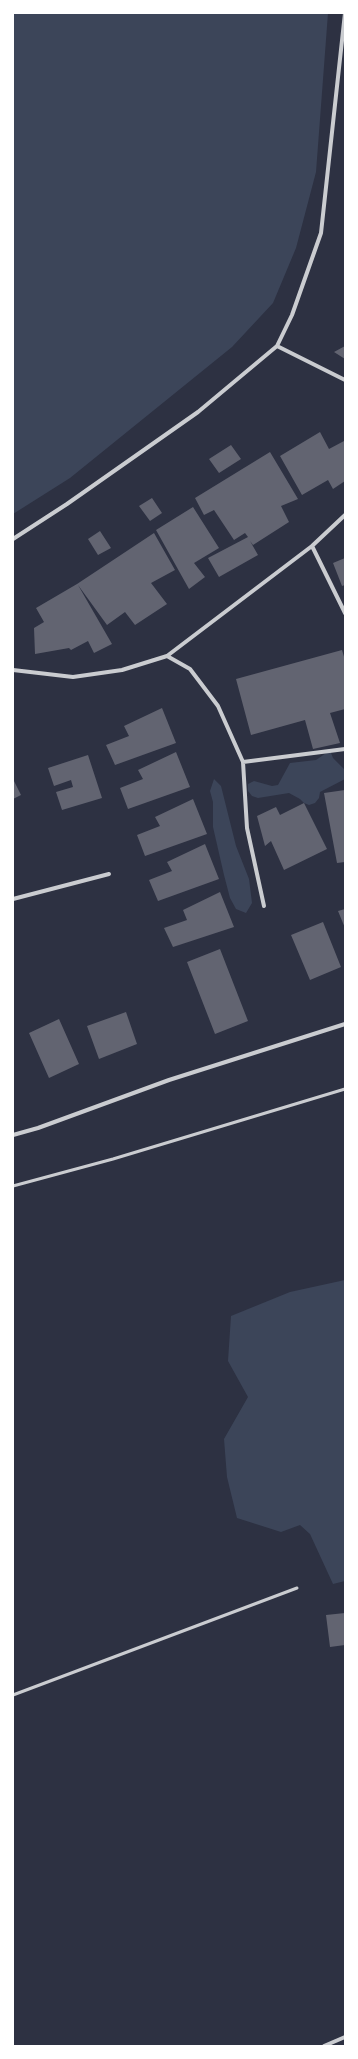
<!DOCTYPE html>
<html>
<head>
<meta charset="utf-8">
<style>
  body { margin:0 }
  #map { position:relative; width:358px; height:2059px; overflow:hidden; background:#2d3142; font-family:"Archivo Narrow",sans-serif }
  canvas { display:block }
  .frame { position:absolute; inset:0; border:14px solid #fff; pointer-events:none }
</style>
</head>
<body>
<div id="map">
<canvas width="358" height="2059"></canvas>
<div class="frame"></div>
</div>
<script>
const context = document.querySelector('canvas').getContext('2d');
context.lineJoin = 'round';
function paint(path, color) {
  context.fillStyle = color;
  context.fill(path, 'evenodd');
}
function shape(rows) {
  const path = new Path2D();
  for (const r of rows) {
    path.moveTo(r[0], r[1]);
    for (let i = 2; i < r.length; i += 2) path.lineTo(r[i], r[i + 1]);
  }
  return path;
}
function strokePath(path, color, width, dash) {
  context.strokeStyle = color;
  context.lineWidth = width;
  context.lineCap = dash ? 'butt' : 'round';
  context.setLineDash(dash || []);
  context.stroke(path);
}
paint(shape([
  [13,13,328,13,316,172,296,248,273,303,232,347,70,478,13,514],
  [332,749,331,753,333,758,345,770,345,779,320,792,319,798,315,803,309,805,304,803,300,799,289,793,258,798,252,796,248,791,248,784,254,781,272,786,278,785,290,763,316,760],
  [214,779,221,786,236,846,249,879,252,903,246,913,236,909,230,898,224,875,213,827,213,802,210,791],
  [345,1280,345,1581,333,1584,310,1534,300,1525,281,1532,237,1518,227,1477,224,1439,248,1397,228,1361,231,1316,290,1292]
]), '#3c4559');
paint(shape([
  [345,346,345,359,334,352],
  [320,432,329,449,344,441,345,442,345,481,333,489,328,480,302,495,280,456],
  [231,445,241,459,219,473,209,459],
  [270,452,298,499,281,506,289,522,253,545,250,541,258,555,219,577,208,558,248,537,245,533,234,540,214,510,204,515,195,498],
  [152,498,162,513,150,521,139,506],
  [193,507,219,548,194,563,205,577,189,589,156,530],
  [100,531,111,548,98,555,88,539],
  [154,533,175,570,151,583,167,604,135,625,125,612,107,625,78,585,112,644,94,653,88,641,71,650,69,648,35,654,34,628,44,622,36,608,77,584],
  [345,558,345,585,342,586,333,563],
  [342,650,345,660,345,709,330,713,340,743,313,749,305,720,251,735,236,679],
  [162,708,176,743,115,765,106,745,129,736,124,726],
  [176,752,190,787,128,809,120,788,143,779,138,770],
  [88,755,102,798,62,810,56,792,73,787,71,780,54,786,48,768],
  [13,779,21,795,13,799],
  [345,790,345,862,337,863,324,793],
  [193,799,207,834,145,856,137,835,160,826,155,817],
  [304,803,327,849,284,870,271,841,265,846,257,816,276,807,280,815],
  [205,844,219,879,158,901,149,880,172,871,167,862],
  [220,892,234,927,173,947,164,928,187,920,183,910],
  [345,909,345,928,338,911],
  [323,922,341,967,310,980,291,935],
  [220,949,248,1021,215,1034,187,962],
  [126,1012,137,1044,99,1059,87,1026],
  [59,1019,79,1064,49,1078,29,1033],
  [345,1613,345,1645,330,1647,326,1615]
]), '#626471');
strokePath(shape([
  [13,1186,113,1159,345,1089],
  [13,1695,297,1588]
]), '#caccd0', 3);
strokePath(shape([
  [277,346,345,380],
  [13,539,67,504,198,412,277,346,292,315,321,233,345,13],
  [312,546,345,613],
  [167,656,312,546,345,515],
  [13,670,73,677,122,670,167,656,190,669,218,706,243,762,247,828,264,906],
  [243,762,345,749],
  [13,899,109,874],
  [13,1135,38,1128,169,1080,345,1024],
  [324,2046,345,2037]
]), '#caccd0', 4);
</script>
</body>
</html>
